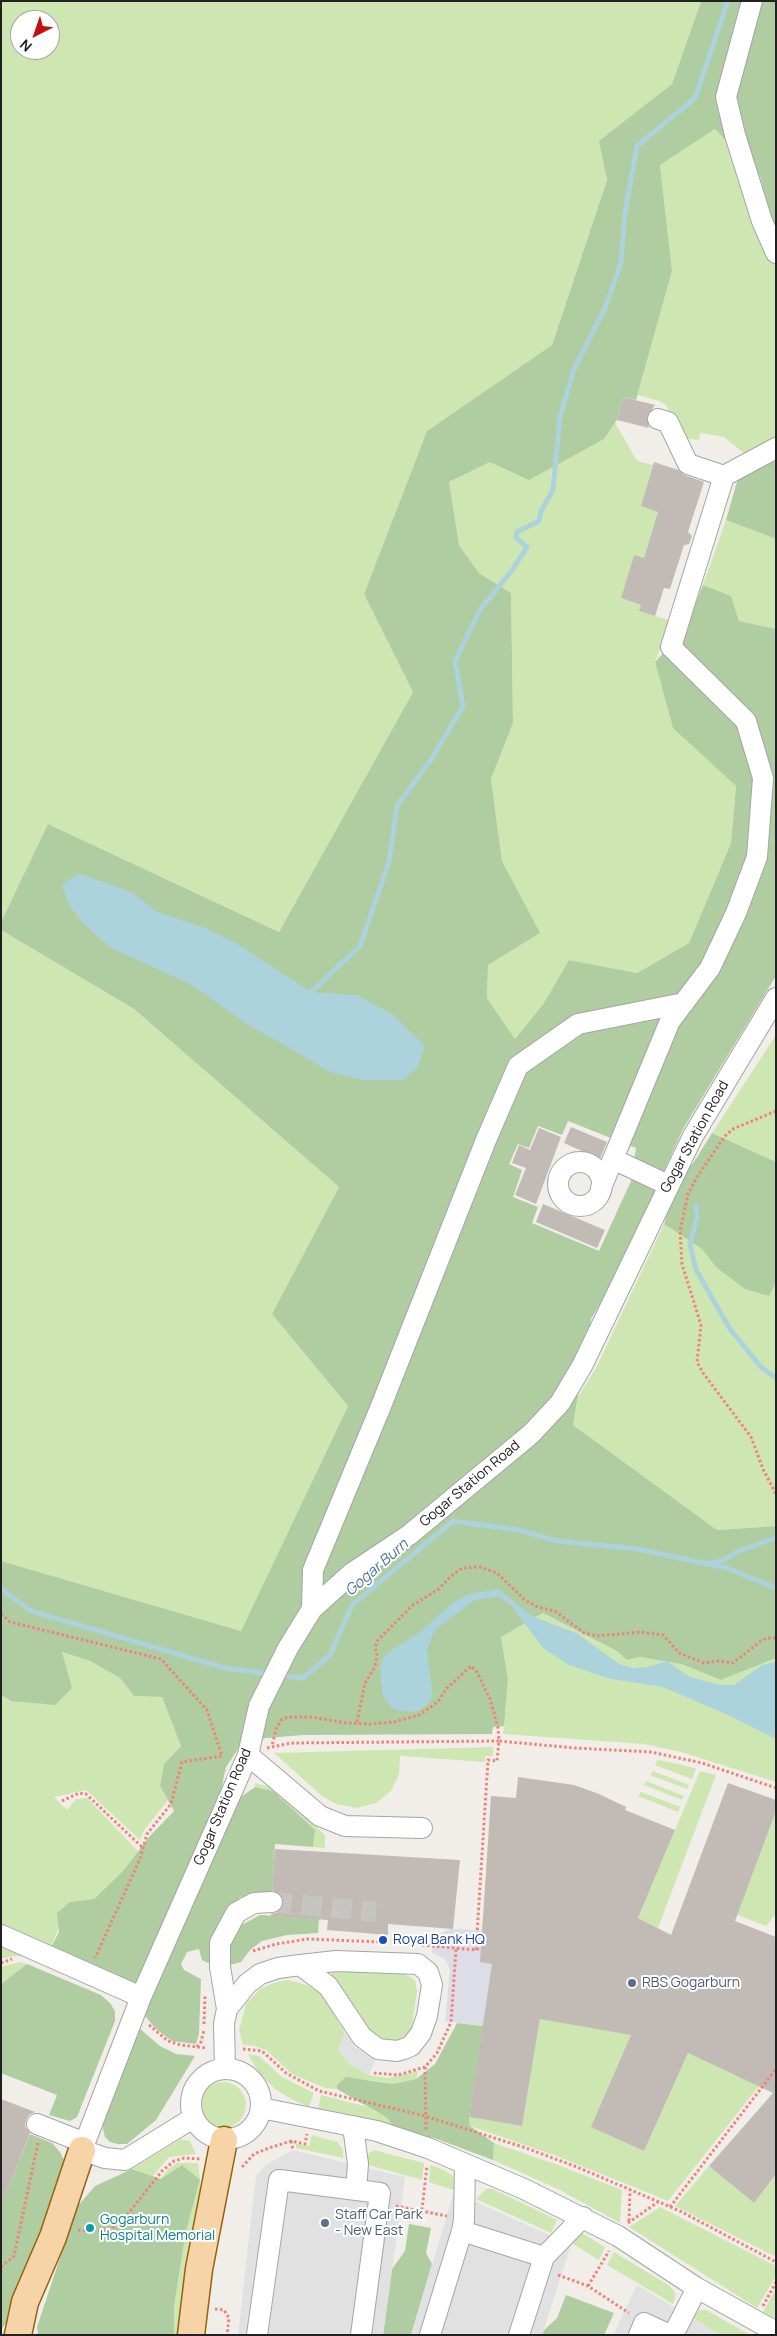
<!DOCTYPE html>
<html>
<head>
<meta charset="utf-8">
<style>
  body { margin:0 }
  #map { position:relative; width:777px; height:2336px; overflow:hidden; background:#f1eee9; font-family:Manrope,sans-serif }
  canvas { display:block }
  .frame { position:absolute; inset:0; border:2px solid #212121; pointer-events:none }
  .north { position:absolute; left:10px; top:10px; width:50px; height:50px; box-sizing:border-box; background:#fff; border:1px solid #a6a6a6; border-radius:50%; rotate:221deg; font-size:14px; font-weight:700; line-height:20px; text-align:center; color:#212121 }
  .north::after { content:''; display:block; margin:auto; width:18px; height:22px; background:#c60d12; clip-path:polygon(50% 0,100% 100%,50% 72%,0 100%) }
</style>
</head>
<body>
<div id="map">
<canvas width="777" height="2336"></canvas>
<div class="frame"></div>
<div class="north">N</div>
</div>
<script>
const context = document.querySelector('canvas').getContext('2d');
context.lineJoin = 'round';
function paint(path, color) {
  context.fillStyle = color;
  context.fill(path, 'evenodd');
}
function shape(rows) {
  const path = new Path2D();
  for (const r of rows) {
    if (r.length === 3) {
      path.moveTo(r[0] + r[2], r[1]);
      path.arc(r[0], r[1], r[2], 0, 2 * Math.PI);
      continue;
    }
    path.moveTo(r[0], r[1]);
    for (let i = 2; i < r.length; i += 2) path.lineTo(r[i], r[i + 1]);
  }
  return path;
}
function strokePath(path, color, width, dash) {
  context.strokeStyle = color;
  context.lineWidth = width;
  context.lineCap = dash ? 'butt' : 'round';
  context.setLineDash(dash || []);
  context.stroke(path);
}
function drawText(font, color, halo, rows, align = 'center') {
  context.font = font + ' Manrope,sans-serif';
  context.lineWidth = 4;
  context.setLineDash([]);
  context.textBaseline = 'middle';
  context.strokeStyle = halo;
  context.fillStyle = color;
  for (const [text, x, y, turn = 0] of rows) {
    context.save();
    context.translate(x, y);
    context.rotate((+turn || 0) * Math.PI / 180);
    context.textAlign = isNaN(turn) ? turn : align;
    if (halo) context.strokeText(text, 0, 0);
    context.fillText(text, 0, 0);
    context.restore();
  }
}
paint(shape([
  [1,1,701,1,672,84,600,141,607,180,552,345,427,431,364,594,413,692,279,932,48,824,1,922],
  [20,20,50,20,50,50,20,50],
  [715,129,760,176,776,241,776,437,745,454,724,437,700,433,699,440,683,438,666,405,659,401,638,395,636,400,672,271,660,165],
  [615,423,637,461,653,465,641,506,663,513,652,533,645,554,651,561,634,556,621,598,641,605,640,611,671,621,655,662,673,727,736,786,731,843,689,943,637,973,569,960,544,1003,515,1039,487,998,488,965,539,933,502,861,491,779,513,723,511,593,479,573,459,545,449,482,490,462,604,439],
  [726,520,776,539,776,629,739,621,731,596,703,585],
  [1,930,134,1009,339,1187,272,1314,348,1406,241,1631,1,1561],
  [776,1035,776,1162,712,1133],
  [664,1224,702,1249,716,1267,768,1296,776,1282,776,1526,717,1530,573,1425,578,1397,596,1368],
  [543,1613,617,1651,627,1660,640,1657,681,1664,721,1680,776,1658,776,1782,681,1752,644,1744,503,1734,508,1679,501,1637],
  [61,1652,90,1661,120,1678,134,1696,162,1697,181,1746,164,1764,160,1786,168,1800,145,1829,140,1840,86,1790,54,1797,67,1810,76,1799,87,1798,138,1851,122,1872,94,1899,70,1902,49,1951,1,1929,1,1695,11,1701],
  [493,1747,493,1756,485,1756,485,1762,400,1756,399,1775,391,1791,376,1803,357,1808,336,1804,322,1796,274,1753],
  [658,1760,683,1765,696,1769,692,1779,655,1765],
  [653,1771,689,1785,687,1789,650,1775],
  [700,1771,716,1775,658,1928,638,1918],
  [646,1781,684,1796,682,1800,644,1785],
  [255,1783,274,1788,325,1835,325,1848,313,1847,315,1830,273,1791,255,1787],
  [641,1792,680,1807,678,1812,638,1796],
  [776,1811,776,1914,766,1926,737,1915],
  [1,1946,24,1956,14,1956,1,1959],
  [19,1962,27,1964,1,1984,1,1967],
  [334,1969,405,1974,415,1980,417,1991,411,2031,405,2040,395,2044,383,2042,370,2034,332,1979,331,1971],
  [288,1980,307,1985,320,1993,325,2000,345,2033,338,2050,350,2064,369,2075,388,2078,418,2071,416,2079,393,2084,371,2080,337,2084,337,2089,325,2088,292,2074,266,2050,255,2046,243,2045,239,2030,246,2004,260,1989,273,1983],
  [643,2008,592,2127,644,2151,688,2053,759,2086,668,2201,554,2155,470,2126,469,2117,522,2126,540,2019],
  [248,2054,259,2056,282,2077,314,2093,309,2107,291,2099,275,2089,258,2072],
  [223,2105,23],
  [321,2095,368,2107,386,2117,394,2127,318,2108],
  [312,2135,337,2142,343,2149,343,2158,296,2148,296,2144,309,2146],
  [181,2139,190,2141,196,2154,169,2157,153,2176,132,2169],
  [494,2143,558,2165,622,2190,620,2223,560,2190,493,2160],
  [374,2150,424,2163,422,2180,365,2164,367,2155],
  [177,2163,198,2163,200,2180,200,2198,179,2335,174,2335,174,2306,186,2231,200,2180,161,2179,167,2170],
  [430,2165,444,2170,453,2176,456,2191,429,2182],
  [709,2166,754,2203,776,2174,776,2257,675,2206],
  [486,2189,493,2189,557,2220,551,2233,476,2199],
  [660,2207,776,2266,776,2276,757,2308,629,2227],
  [580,2232,605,2247,599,2260,573,2244],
  [614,2252,670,2286,676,2294,673,2304,607,2265],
  [776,2288,776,2319,763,2312],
  [700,2310,706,2310,750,2335,720,2335,691,2317]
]), '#cee7b2');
paint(shape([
  [701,1,776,1,776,241,760,176,715,129,660,165,672,271,636,400,623,397,617,420,604,439,529,480,490,462,449,482,459,545,479,573,511,593,513,723,491,779,502,861,540,933,488,965,487,998,515,1039,544,1003,569,960,637,973,689,943,731,843,736,786,673,728,655,662,686,628,703,585,731,596,739,621,776,629,776,976,683,1129,615,1279,591,1319,573,1425,717,1530,776,1526,776,1658,721,1680,681,1664,640,1657,627,1660,617,1651,543,1613,501,1637,508,1679,504,1726,493,1727,492,1734,303,1735,244,1740,226,1767,221,1790,232,1803,255,1787,273,1791,315,1830,313,1847,275,1844,272,1895,256,1894,241,1897,233,1904,240,1926,260,1915,319,1919,318,1933,287,1935,262,1941,250,1950,241,1962,230,1965,208,1963,202,1960,199,1949,187,1952,181,1964,184,1970,201,1979,199,2034,196,2044,172,2041,155,2028,141,2011,148,1996,49,1951,59,1932,57,1913,70,1902,94,1899,122,1872,149,1837,174,1811,160,1786,164,1764,181,1746,162,1697,134,1696,120,1678,90,1661,62,1652,72,1688,55,1705,11,1701,1,1695,1,1561,241,1631,348,1406,272,1314,339,1187,134,1009,1,930,1,922,48,824,279,932,413,692,364,594,427,431,552,345,607,180,599,141,672,84],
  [568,1121,636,1148,631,1181,599,1251,532,1223,538,1207,513,1197,522,1170,509,1164,518,1144,529,1148,538,1126,562,1135],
  [776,437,776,539,726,520,745,454],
  [712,1133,776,1162,776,1282,769,1296,745,1289,716,1267,702,1249,664,1224,679,1179,694,1162],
  [27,1964,101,1995,110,2003,115,2011,115,2021,77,2117,70,2121,49,2115,57,2095,1,2073,1,1984],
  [457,2023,483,2026,469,2117,470,2126,494,2143,493,2160,437,2139,394,2127,386,2117,337,2089,337,2085,346,2077,393,2084,416,2079,435,2064],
  [138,2027,160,2046,176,2054,195,2056,156,2120,127,2144,118,2144,110,2142,105,2137,101,2121],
  [30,2134,52,2143,60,2152,65,2162,17,2308,1,2330,1,2205],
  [182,2165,200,2180,186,2231,174,2306,174,2335,38,2335,37,2327,77,2207,95,2186,132,2169,161,2179],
  [409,2224,431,2228,426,2253,432,2264,411,2335,383,2335,392,2269,405,2251],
  [566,2295,614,2313,604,2335,542,2335,544,2330,557,2318]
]), '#afcda0');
paint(shape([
  [345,2033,355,2047,375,2061,369,2075,350,2064,338,2050],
  [293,2150,405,2177,383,2335,238,2335,256,2176,267,2164],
  [454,2192,571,2245,542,2335,411,2335],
  [637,2285,720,2335,613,2335]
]), '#e1e1e1');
paint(shape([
  [449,1929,483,1930,492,1964,483,2026,445,2021,450,1970,445,1959,432,1953,433,1938]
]), '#dddde7');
paint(shape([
  [79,873,131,892,158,912,208,929,236,943,311,992,357,995,392,1014,425,1046,418,1067,403,1080,362,1080,330,1072,285,1045,250,1026,190,984,109,947,81,921,69,905,62,885],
  [498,1589,532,1616,578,1634,619,1664,633,1668,648,1667,667,1661,690,1677,721,1685,734,1685,762,1665,776,1662,776,1739,730,1716,663,1687,611,1679,569,1665,543,1648,511,1605,498,1596,473,1601,434,1631,427,1649,433,1696,426,1706,414,1712,395,1710,389,1704,383,1696,381,1681,380,1667,384,1657,390,1651,419,1633,454,1602,469,1594]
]), '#acd2db');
strokePath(shape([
  [311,992,360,946,389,862,397,806,434,755,463,706,455,661,480,610,513,569,527,547,516,538,517,532,539,521,541,511,553,490,560,417,574,369,605,308,621,263,625,213,637,146,695,98,728,1],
  [696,1206,697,1217,690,1245,696,1270,730,1329,761,1367,776,1378],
  [712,1563,724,1560,738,1551,776,1538],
  [1,1589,31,1611,225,1668,270,1674],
  [279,1675,303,1678,330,1655,352,1605,453,1521,519,1530,557,1541,637,1549,727,1568,776,1588]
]), '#acd2db', 5);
paint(shape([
  [623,397,655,405,647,416,649,428,617,420],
  [654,462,678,470,684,475,704,482,688,532,692,536,689,544,684,545,670,589,664,588,655,616,639,611,641,605,621,598,634,555,644,558,658,512,641,506],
  [571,1127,607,1142,600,1159,564,1143],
  [539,1128,561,1137,536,1204,515,1195,526,1168,512,1163,519,1145,530,1150],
  [543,1204,605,1230,597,1248,536,1222],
  [518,1777,574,1785,599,1794,626,1807,625,1810,675,1830,638,1918,671,1935,728,1783,776,1800,776,1811,735,1921,776,1937,776,2174,754,2203,709,2166,773,2093,688,2053,644,2151,591,2127,631,2035,540,2019,522,2126,469,2117,492,1964,480,1962,491,1796,516,1798],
  [275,1849,460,1860,453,1929,388,1924,388,1935,327,1930,328,1920,271,1916,271,1914,279,1912,284,1902,282,1895,272,1890],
  [1,2099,35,2112,29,2115,26,2120,25,2126,30,2133,2,2203]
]), '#c1bab5');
strokePath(shape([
  [272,1902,376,1912]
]), '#c7c5c1', 20, [20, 10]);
const minor = shape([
  [752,1,726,97,735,135,762,221,776,253],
  [658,419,668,422,688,464,724,476],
  [613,1159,668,1185],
  [580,1184,22],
  [601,1188,670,1021,710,968,736,913,757,857,763,778,746,721,671,647,724,476,776,448],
  [312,1609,313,1570,381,1406,486,1140,518,1066,578,1024,684,1003],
  [248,1755,320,1816,345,1826,422,1828],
  [1,1935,141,1997],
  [227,2009,220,1967,220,1943,236,1913,254,1903,272,1902],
  [226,2104,35],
  [225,2069,224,2024,227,2009,247,1984,260,1974,278,1968,300,1965,336,1961,418,1964,428,1972,432,1985,427,2016,421,2033,411,2046,404,2049,397,2051,378,2049,362,2037,328,1986,300,1965],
  [261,2108,377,2131,428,2148,524,2189,618,2236,697,2288,776,2332],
  [193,2118,125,2160,105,2158,82,2150,141,1997,248,1755,259,1706,288,1648,312,1609,352,1573,409,1535,531,1434,560,1403,582,1366,693,1136,776,998],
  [37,2124,85,2143],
  [353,2126,358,2164,356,2190],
  [462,2231,464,2220,465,2164],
  [544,2257,583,2217],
  [257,2335,279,2180,380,2193,361,2335],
  [430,2335,462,2231,544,2257,519,2335],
  [639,2335,644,2323,670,2335],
  [673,2335,697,2288]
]);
const major = shape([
  [18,2335,25,2302,53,2237,82,2150],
  [191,2335,199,2269,224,2140]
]);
strokePath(minor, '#a5a5a5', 22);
strokePath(major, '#95630a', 29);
strokePath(shape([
  [776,1111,733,1129,725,1136,697,1177,688,1194,680,1231,682,1264,701,1325,697,1362,703,1373,751,1437,763,1469,776,1494],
  [1,1614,10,1622,161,1659,207,1710,222,1756,182,1762,171,1804,147,1834,140,1859,95,1958],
  [357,1722,365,1683,375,1667,377,1655,375,1647,378,1640,413,1605,439,1589,451,1576,462,1568,480,1567,497,1573,525,1600,538,1607,555,1611,584,1633,597,1636,640,1632,663,1635,679,1653,704,1663,719,1661,733,1663,761,1641,767,1638,776,1638],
  [267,1748,291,1743,499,1741,498,1727,490,1699,477,1672,471,1666,446,1689,438,1702,419,1715,394,1722,370,1724,346,1723,311,1717,289,1717,282,1719,276,1729,272,1746],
  [62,1801,79,1793,86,1794,143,1848],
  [422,1945,476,1950,481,1947],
  [476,1950,488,1760,497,1761,499,1741,575,1748,651,1752,702,1763,776,1788],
  [253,1951,276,1944,308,1939,381,1942],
  [1,1963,12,1959],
  [204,2024,205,1995],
  [149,2025,168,2041,181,2045,206,2048],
  [197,2047,201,2042,204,2030],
  [243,2049,262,2051,286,2073,319,2091,425,2116,526,2148,577,2167,680,2211,776,2262],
  [425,2067,426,2130],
  [374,2073,398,2075,425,2067,437,2053,451,2022,456,1949],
  [291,2141,293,2150],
  [242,2167,254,2154,269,2148,291,2141,305,2144,307,2134],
  [396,2206,447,2216],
  [670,2207,776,2069],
  [422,2210,427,2166],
  [629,2221,630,2190],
  [628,2223,658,2202],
  [78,2230,98,2231,112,2229,124,2219,162,2171,174,2161,184,2158,201,2159],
  [1,2267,14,2256,38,2143],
  [558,2275,588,2286,629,2313],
  [588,2286,609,2251],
  [763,2306,776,2282],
  [215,2309,224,2310,229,2318,227,2335]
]), '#f28279', 3, [2.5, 2.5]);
strokePath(minor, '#fff', 20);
strokePath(major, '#f7d3a8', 26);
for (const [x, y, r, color] of [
  [383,1940,5,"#1a4fb4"],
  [632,1983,5,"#5c6f8a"],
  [325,2223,5,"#5c6f8a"],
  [90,2228,5,"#0f9aa8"]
]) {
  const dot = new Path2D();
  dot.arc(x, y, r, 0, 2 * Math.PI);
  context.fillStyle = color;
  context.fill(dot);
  strokePath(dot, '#fff', 2);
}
drawText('14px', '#212121', '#fff', [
  ["Gogar Station Road",695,1137,-61],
  ["Gogar Station Road",470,1484,-40],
  ["Gogar Station Road",223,1807,-67]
]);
drawText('14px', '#164399', '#fff', [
  ["Royal Bank HQ",393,1940]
], 'left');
drawText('14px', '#4e5e75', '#fff', [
  ["RBS Gogarburn",642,1983],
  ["Staff Car Park",335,2215],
  ["- New East",335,2231]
], 'left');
drawText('14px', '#0d838f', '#fff', [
  ["Gogarburn",100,2220],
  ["Hospital Memorial",100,2236]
], 'left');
drawText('italic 15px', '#4c769c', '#fff', [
  ["Gogar Burn",377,1568,-41]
]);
</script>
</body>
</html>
